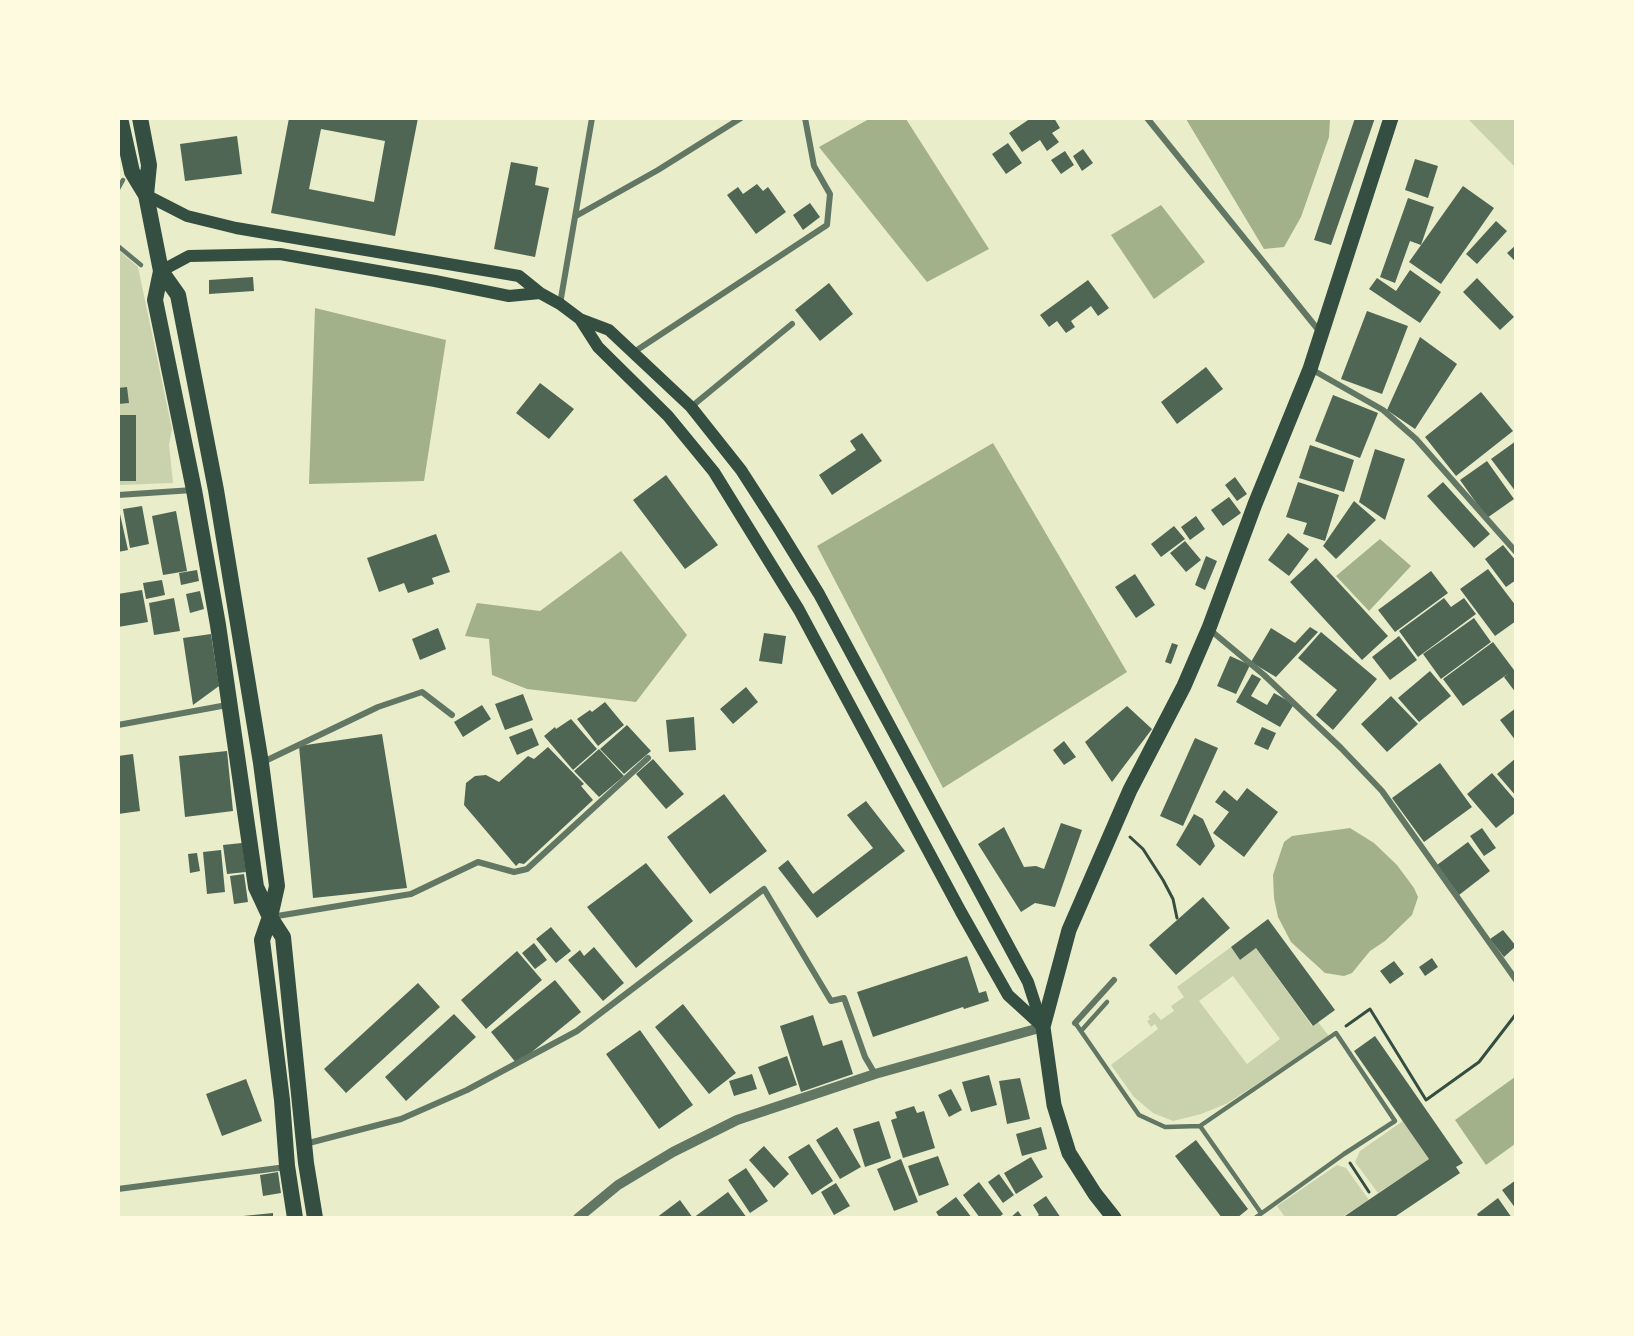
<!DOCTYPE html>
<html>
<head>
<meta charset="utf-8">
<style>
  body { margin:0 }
  #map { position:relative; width:1634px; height:1336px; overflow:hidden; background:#e9edc9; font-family:"PT Sans Narrow",sans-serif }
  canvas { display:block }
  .frame { position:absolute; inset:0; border:120px solid #fefae0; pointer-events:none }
</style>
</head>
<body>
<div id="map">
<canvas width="1634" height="1336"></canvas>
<div class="frame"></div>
</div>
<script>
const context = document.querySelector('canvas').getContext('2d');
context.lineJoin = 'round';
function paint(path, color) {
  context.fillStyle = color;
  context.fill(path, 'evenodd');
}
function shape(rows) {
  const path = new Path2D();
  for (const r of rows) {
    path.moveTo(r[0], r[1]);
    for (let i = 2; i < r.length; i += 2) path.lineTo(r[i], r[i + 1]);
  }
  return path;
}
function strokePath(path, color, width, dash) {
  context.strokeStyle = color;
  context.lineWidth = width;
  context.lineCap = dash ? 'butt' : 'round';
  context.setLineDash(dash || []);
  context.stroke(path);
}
paint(shape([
  [1468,119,1515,119,1515,167],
  [118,250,138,267,172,429,169,445,173,483,119,485],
  [1231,947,1240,960,1256,948,1312,1026,1318,1022,1329,1036,1228,1103,1201,1114,1173,1121,1153,1113,1134,1097,1111,1065,1158,1029,1155,1024,1151,1027,1147,1021,1150,1019,1148,1017,1154,1012,1161,1020,1174,1011,1171,1006,1184,997,1177,987],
  [1233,976,1280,1039,1247,1064,1199,1001],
  [1403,1121,1429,1159,1378,1193,1355,1162,1360,1151],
  [1337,1165,1346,1168,1369,1200,1342,1217,1285,1217,1277,1206]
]), '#cad2ad');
paint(shape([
  [869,119,906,119,989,249,927,282,819,147],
  [1186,119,1330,119,1329,137,1301,217,1284,247,1264,249],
  [1161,205,1205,262,1154,299,1111,235],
  [315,308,446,340,424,481,309,484],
  [993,443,1127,672,943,788,817,546],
  [1380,539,1411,566,1369,611,1336,576],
  [621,551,687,635,636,702,527,689,492,675,489,639,465,636,477,603,540,611],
  [1350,828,1374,843,1397,865,1414,888,1418,897,1412,915,1385,941,1370,951,1352,973,1344,976,1325,973,1291,942,1278,917,1274,898,1273,875,1284,842,1292,836],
  [1515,1077,1515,1144,1486,1165,1455,1120]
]), '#a3b18a');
paint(shape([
  [289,118,418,118,395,236,271,213],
  [321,129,385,141,374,202,309,189],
  [1031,118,1054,118,1060,128,1052,133,1059,142,1047,151,1040,140,1022,152,1009,133],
  [1355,118,1375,118,1331,245,1314,240],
  [237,136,242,174,185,181,180,144],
  [1008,143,1022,163,1006,174,992,154],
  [1083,149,1093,163,1082,171,1073,156],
  [1065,151,1074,165,1061,174,1051,160],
  [1415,159,1438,166,1428,198,1405,190],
  [511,162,538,167,535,185,549,188,535,257,494,249],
  [757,184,763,191,768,187,786,212,756,234,727,195,738,187,743,194],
  [1463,186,1494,208,1441,284,1409,262],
  [1408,198,1434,207,1421,245,1410,241,1395,283,1380,277],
  [810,203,820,217,803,230,793,215],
  [1496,221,1507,231,1477,264,1466,254],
  [1516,245,1516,262,1507,253],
  [1410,270,1441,292,1420,323,1369,289,1377,278,1396,291],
  [253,277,254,291,209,294,209,280],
  [1477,278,1514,317,1500,330,1463,292],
  [1088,280,1109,308,1098,316,1091,306,1071,321,1075,327,1066,333,1057,321,1049,327,1040,315],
  [829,283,853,314,820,341,795,310],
  [1367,311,1408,326,1382,394,1341,379],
  [1420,337,1457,364,1415,429,1387,410],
  [1206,367,1223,389,1177,424,1161,402],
  [540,383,574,409,549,439,516,413],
  [127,387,129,403,118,404,118,388],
  [1481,392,1513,431,1456,476,1425,437],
  [1333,395,1378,413,1360,458,1315,441],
  [118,415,136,415,136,481,118,481],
  [862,433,882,461,832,495,819,475,856,450,850,441],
  [1516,441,1516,492,1491,459],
  [1310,445,1354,460,1344,492,1299,478],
  [1375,449,1405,459,1385,520,1359,502],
  [1487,461,1514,499,1487,518,1460,480],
  [666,475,718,545,685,569,633,500],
  [1235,477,1247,494,1237,501,1225,485],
  [1298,482,1339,495,1325,541,1303,534,1307,523,1286,517],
  [1443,482,1490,534,1474,548,1427,496],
  [1229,497,1241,513,1223,526,1211,510],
  [1354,501,1376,520,1336,559,1323,546],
  [118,505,128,550,118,552],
  [142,506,149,544,130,548,123,509],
  [176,511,187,571,163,575,152,516],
  [1196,516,1205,529,1190,540,1181,527],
  [1174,526,1185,539,1161,557,1151,544],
  [1288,533,1309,549,1289,576,1268,560],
  [436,534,450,572,432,578,434,584,408,593,404,583,379,592,367,558],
  [1185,541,1201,560,1186,572,1170,553],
  [1503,545,1516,561,1516,580,1506,587,1485,559],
  [1206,556,1217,561,1205,590,1195,585],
  [1316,558,1388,636,1362,660,1290,582],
  [1488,569,1516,606,1516,621,1495,636,1460,589],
  [197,570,199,581,181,585,179,573],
  [1431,571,1448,593,1395,632,1378,610],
  [1135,574,1155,605,1136,618,1115,587],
  [162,580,165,595,146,599,143,583],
  [142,590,148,622,118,627,118,594],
  [200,591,204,609,190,613,186,594],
  [174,598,180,631,154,635,149,603],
  [1444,598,1451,607,1464,598,1476,614,1418,657,1399,631],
  [1474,618,1491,642,1441,679,1423,654],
  [1310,627,1318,632,1276,677,1251,662,1271,628,1295,643],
  [438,628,446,649,420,660,412,639],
  [1321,632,1377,679,1333,730,1316,715,1337,690,1298,658],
  [764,633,786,636,782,664,759,661],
  [211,634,219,686,193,705,183,638],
  [1399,636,1417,660,1390,680,1372,657],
  [1493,642,1514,670,1516,669,1516,693,1504,677,1509,673,1463,706,1443,679],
  [1172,643,1178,645,1171,664,1165,662],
  [1230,656,1250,665,1236,694,1217,686],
  [1430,671,1451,696,1419,722,1398,698],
  [1252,674,1261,679,1251,696,1267,705,1274,693,1294,704,1280,727,1236,702],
  [746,687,758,702,733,724,720,709],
  [523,694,533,720,505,730,495,704],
  [1391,696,1418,724,1387,752,1361,724],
  [605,702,624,725,598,746,577,719,590,710,592,712],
  [482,705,491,719,463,737,454,722],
  [1127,706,1152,729,1112,782,1085,742],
  [1516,708,1516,741,1500,720],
  [694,717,696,750,669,752,666,720],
  [571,719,597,749,573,770,544,736,555,727,556,729],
  [627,725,651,751,624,774,600,749],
  [1262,727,1276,733,1268,750,1254,744],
  [532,728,539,745,517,755,509,737],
  [382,734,407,888,313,898,299,746],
  [1195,738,1218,748,1183,826,1160,816],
  [1064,741,1076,757,1064,765,1053,750],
  [548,747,584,784,581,786,593,800,524,864,519,863,516,866,464,805,466,783,475,776,486,775,499,782,528,756,534,759],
  [599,749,624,776,599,797,574,771],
  [227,751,233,811,185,817,179,756],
  [133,754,140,811,118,814,118,756],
  [1516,758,1516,796,1497,774],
  [653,759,684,794,666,809,636,774],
  [1440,763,1472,807,1424,842,1392,798],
  [1492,773,1516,801,1516,812,1496,828,1467,794],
  [1247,788,1278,812,1244,857,1213,833,1229,812,1215,802,1224,790,1237,801],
  [724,794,767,851,710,894,667,837],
  [866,801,905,851,817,918,778,868,788,860,813,894,873,848,847,815],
  [1194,814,1203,819,1215,846,1200,866,1176,845],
  [1061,823,1082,830,1055,907,1035,903,1021,912,978,844,1004,827,1024,867,1036,866,1044,869],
  [1482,828,1496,848,1484,856,1470,836],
  [1468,842,1490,871,1459,895,1437,865],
  [242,843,246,872,227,874,223,845],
  [221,850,225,892,207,894,203,852],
  [197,853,200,871,190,873,188,854],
  [646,863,693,921,636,968,587,907],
  [244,874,248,902,234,904,230,876],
  [1203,897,1230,928,1176,975,1149,945],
  [1268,919,1335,1010,1313,1026,1256,948,1240,960,1231,947],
  [551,927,571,951,556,963,536,939],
  [1503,930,1516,946,1504,957,1490,939],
  [534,943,547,960,535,969,522,953],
  [594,947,624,983,603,1001,568,960,580,950,584,956],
  [517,951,542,980,486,1029,461,1000],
  [967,956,979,993,986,991,989,1001,964,1009,963,1007,873,1037,857,992],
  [1432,958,1438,967,1425,976,1419,967],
  [1394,961,1404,974,1390,984,1380,971],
  [555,980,581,1012,517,1064,491,1032],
  [418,983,440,1007,346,1093,324,1069],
  [683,1004,736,1073,709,1094,655,1027],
  [454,1014,476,1037,406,1101,385,1077],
  [813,1015,823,1046,842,1040,853,1074,801,1092,780,1026],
  [640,1030,693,1105,659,1129,606,1054],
  [1375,1036,1463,1163,1456,1167,1460,1173,1393,1218,1342,1218,1429,1159,1354,1051],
  [787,1056,797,1085,769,1095,758,1067],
  [752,1074,757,1089,734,1096,729,1081],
  [989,1075,997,1105,971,1112,962,1082],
  [1020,1078,1030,1119,1007,1124,999,1081],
  [246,1079,262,1121,222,1136,206,1094],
  [951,1089,962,1110,949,1117,938,1095],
  [914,1106,917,1113,924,1111,935,1148,903,1158,891,1120,897,1118,895,1112],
  [879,1121,891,1158,865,1167,853,1129],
  [837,1127,861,1167,840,1179,816,1140],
  [1041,1127,1047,1149,1022,1156,1016,1134],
  [1196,1140,1248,1209,1237,1218,1222,1218,1175,1156],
  [809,1144,833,1181,812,1195,788,1157],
  [764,1146,789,1174,774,1188,749,1160],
  [938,1156,949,1185,919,1196,908,1166],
  [1031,1157,1043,1177,1016,1194,1004,1173],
  [901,1159,918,1202,894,1211,877,1169],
  [746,1168,768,1201,750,1213,728,1180],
  [278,1172,281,1193,263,1196,260,1175],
  [999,1174,1014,1195,1003,1203,988,1182],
  [1516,1180,1516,1209,1502,1190],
  [979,1182,1003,1214,998,1218,980,1218,963,1195],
  [836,1183,850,1206,834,1215,821,1192],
  [728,1192,747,1218,693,1218],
  [1046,1196,1061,1218,1035,1218,1039,1215,1033,1205],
  [956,1197,972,1218,940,1218,936,1212],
  [1498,1198,1512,1218,1479,1218,1477,1214],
  [680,1200,693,1218,656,1218],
  [1018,1211,1023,1218,1010,1218],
  [273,1213,273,1218,243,1218,243,1216]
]), '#4f6655');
strokePath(shape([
  [1130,837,1143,849,1163,880,1173,899,1177,918],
  [1346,1026,1370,1009,1426,1100,1479,1062,1516,1014],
  [1350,1163,1369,1192]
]), '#344e41', 3);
strokePath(shape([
  [118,189,123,180],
  [118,246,141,265],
  [1076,1024,1139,1115,1165,1127,1200,1126,1336,1033,1395,1121,1344,1154,1255,1218],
  [1081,1031,1107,1002],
  [1200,1126,1261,1213]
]), '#617663', 4.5);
strokePath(shape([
  [1147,118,1320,332],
  [576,216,658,170,741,118],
  [560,304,592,118],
  [634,352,827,225,830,194,814,166,805,118],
  [1311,369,1383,410,1416,439,1516,552],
  [691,407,792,324],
  [118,495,193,490],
  [1209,629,1264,675,1341,748,1382,791,1516,980],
  [118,725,227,705],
  [261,763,378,707,422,692,452,715],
  [271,917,411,894,478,862,514,872,527,869,648,758],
  [1075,1023,1114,980],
  [305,1144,401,1119,467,1090,577,1031,764,889,831,1001,844,998,865,1057,875,1074],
  [118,1189,286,1167]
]), '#617663', 6);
strokePath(shape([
  [578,1218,618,1185,673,1152,737,1120,875,1074,1043,1027]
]), '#617663', 10);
strokePath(shape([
  [146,195,187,216,236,228,519,276,540,293,560,304,580,319,598,347,668,416,714,472,799,610,961,912,1008,995,1043,1027],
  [161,271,189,256,280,254,435,281,509,296,540,293],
  [580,319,609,330,691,407,741,470,779,529,819,594,1028,982,1042,1025]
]), '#344e41', 12);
strokePath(shape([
  [1114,1218,1095,1194,1069,1153,1054,1105,1043,1027,1069,930,1130,790,1184,686,1209,628,1255,504,1310,369,1391,118]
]), '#344e41', 15);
strokePath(shape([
  [120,118,132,172,146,195],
  [140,118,149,165,146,195,161,271,178,295,216,490,261,763,277,886,270,917,283,937,306,1163,315,1218],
  [161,271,155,300,194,490,218,625,256,887,270,917,262,940,282,1100,287,1166,295,1218]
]), '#344e41', 16);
</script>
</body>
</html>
